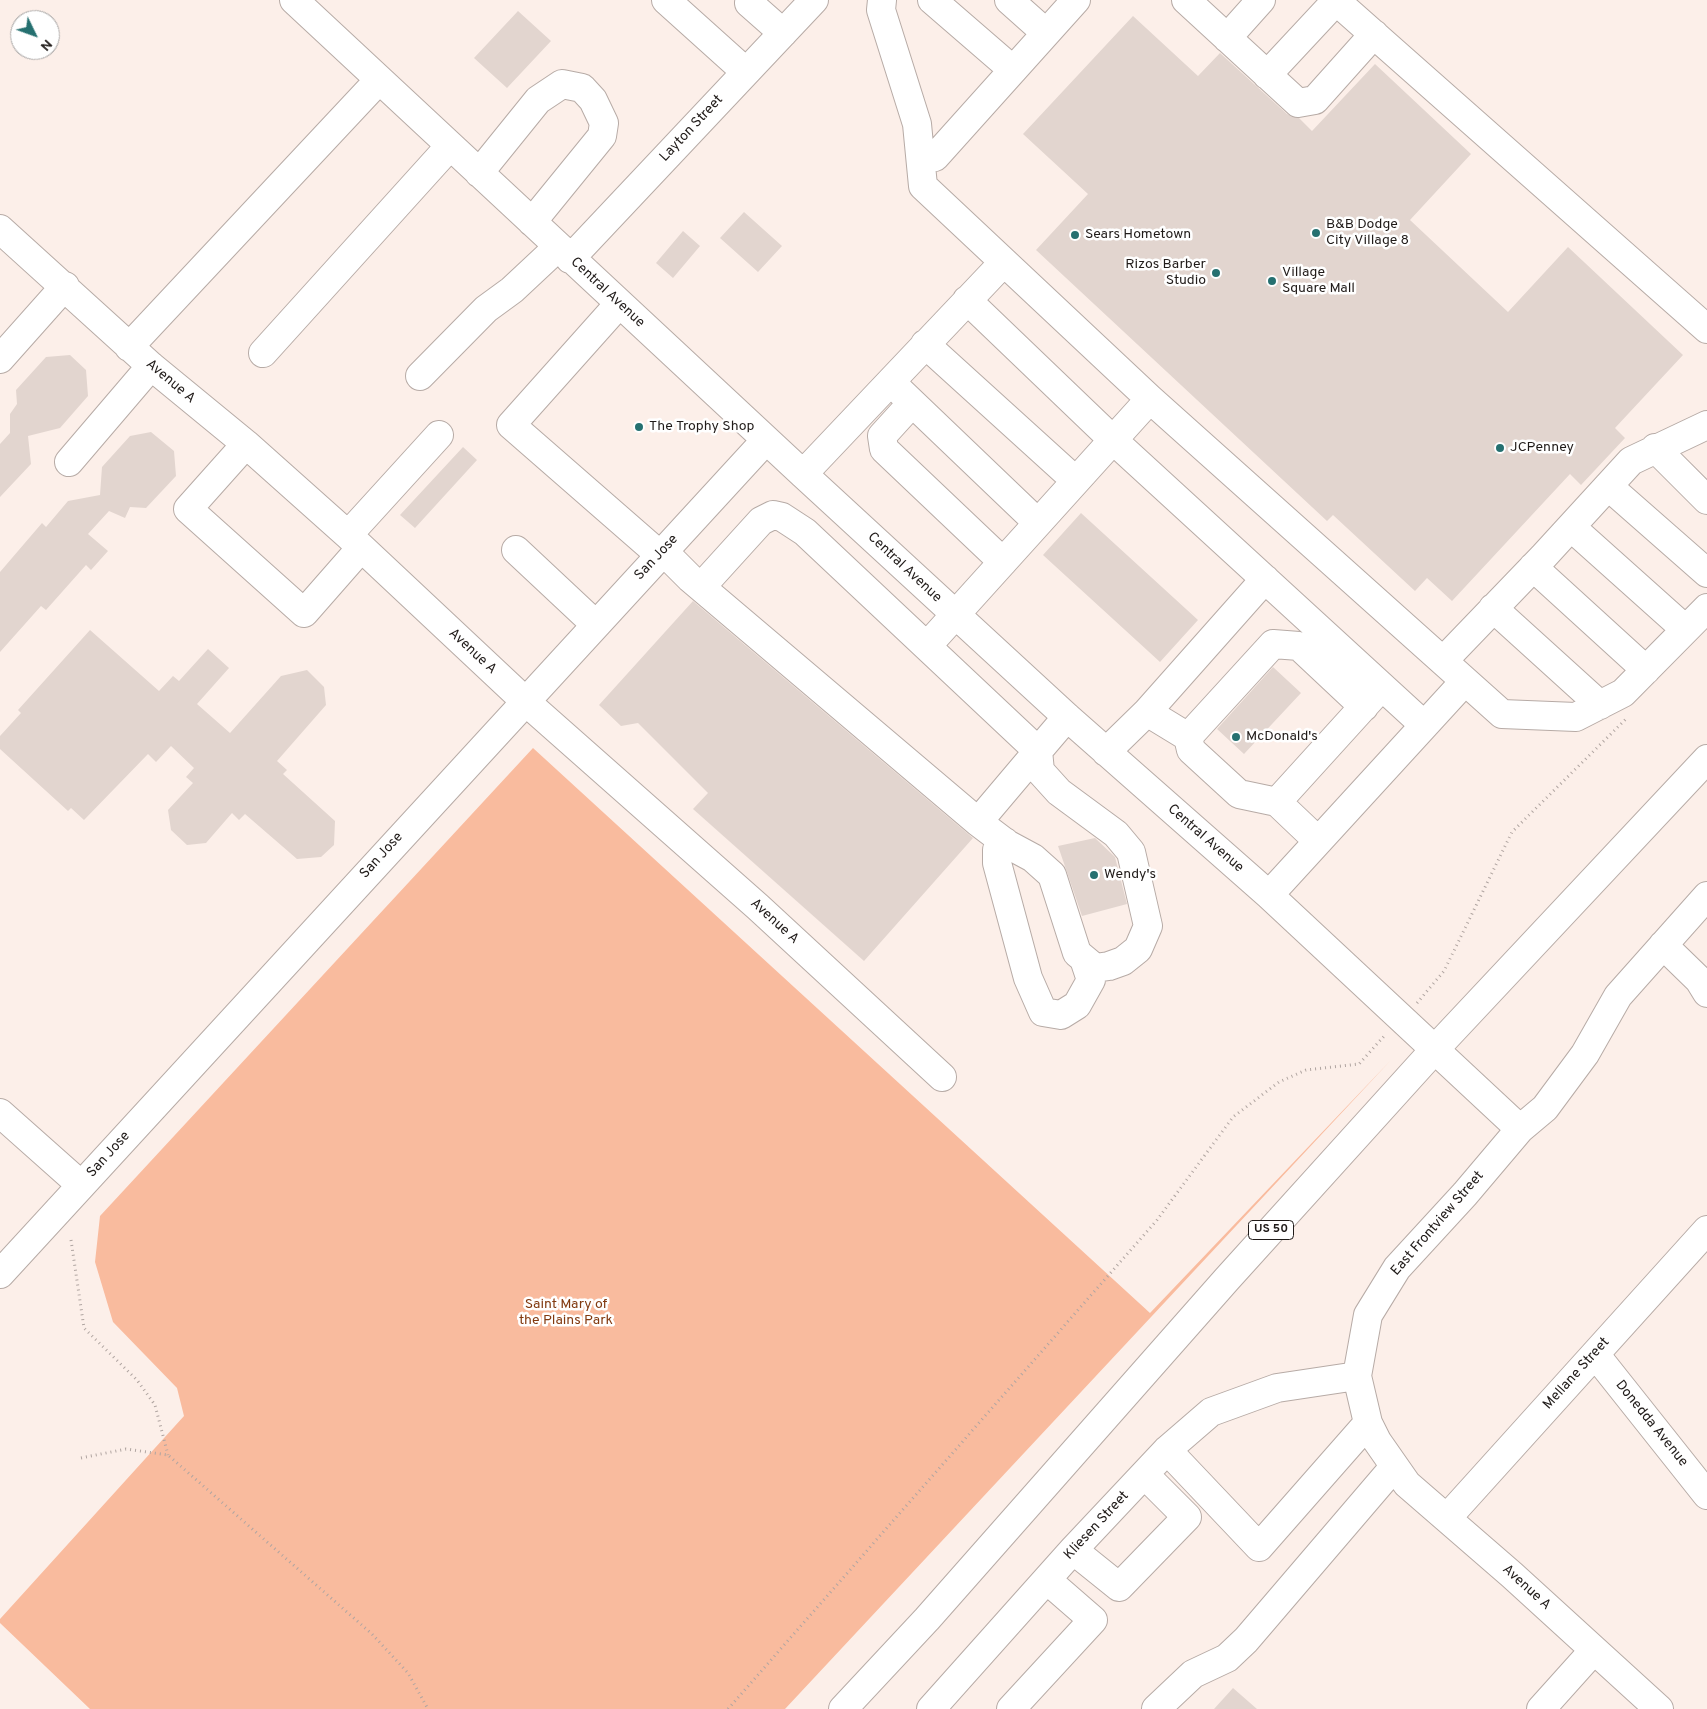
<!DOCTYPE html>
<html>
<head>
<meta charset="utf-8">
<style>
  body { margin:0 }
  #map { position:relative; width:1707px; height:1709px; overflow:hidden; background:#fcefe9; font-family:Overpass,sans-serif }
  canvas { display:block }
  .north { position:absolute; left:10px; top:10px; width:50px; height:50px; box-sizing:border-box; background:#fff; border:1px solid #a6a4a3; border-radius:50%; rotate:132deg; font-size:14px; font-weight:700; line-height:20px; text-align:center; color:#201b19 }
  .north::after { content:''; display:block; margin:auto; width:18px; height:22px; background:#257070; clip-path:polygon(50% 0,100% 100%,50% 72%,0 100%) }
</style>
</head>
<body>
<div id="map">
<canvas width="1707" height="1709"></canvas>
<div class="north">N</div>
</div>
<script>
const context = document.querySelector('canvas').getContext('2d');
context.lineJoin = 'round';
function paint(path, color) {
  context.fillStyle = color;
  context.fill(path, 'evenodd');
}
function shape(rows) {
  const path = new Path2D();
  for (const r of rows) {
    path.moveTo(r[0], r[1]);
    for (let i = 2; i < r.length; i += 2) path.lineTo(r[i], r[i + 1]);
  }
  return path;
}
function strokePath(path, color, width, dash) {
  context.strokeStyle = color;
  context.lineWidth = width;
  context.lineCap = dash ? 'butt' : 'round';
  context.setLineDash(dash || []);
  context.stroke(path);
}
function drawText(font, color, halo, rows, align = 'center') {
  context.font = font + ' Overpass,sans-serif';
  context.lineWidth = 5;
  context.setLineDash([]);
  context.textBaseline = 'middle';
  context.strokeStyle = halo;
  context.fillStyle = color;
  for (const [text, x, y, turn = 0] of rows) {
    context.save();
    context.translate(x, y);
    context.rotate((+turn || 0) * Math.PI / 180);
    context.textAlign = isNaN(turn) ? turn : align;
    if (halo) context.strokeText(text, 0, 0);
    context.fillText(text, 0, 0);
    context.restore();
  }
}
paint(shape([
  [533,748,1150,1313,1391,1060,785,1709,90,1709,0,1623,0,1619,184,1416,177,1388,113,1322,95,1262,100,1216]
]), '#f9bb9e');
paint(shape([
  [518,11,551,41,507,88,474,58],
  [1133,16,1198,76,1220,53,1287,114,1299,118,1312,131,1375,64,1471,154,1410,220,1508,312,1568,247,1683,355,1615,428,1625,438,1581,485,1570,474,1452,601,1427,578,1415,591,1333,515,1327,521,1036,250,1088,194,1023,134],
  [744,212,782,246,758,272,720,238],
  [683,231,700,246,673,278,656,263],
  [70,355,86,370,88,396,60,428,28,436,31,464,0,497,0,444,10,433,10,414,17,404,16,390,46,357],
  [151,432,174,451,176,476,146,508,130,507,125,518,109,511,88,534,108,551,91,570,86,565,46,610,41,606,0,652,0,572,42,523,46,527,68,501,100,495,102,467,130,436],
  [463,447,477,460,415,528,400,515],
  [1081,513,1198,620,1160,662,1043,555],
  [693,601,973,838,864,961,693,809,708,793,638,723,621,726,599,705],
  [90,630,159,691,173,676,179,681,208,649,229,668,197,704,230,733,281,676,307,670,324,687,326,705,277,761,287,770,283,774,335,821,334,845,321,857,297,859,245,814,239,820,232,813,206,843,187,845,171,830,168,810,193,783,186,777,194,768,171,746,156,762,148,754,84,820,71,808,68,811,0,749,0,736,21,713,18,710],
  [1273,667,1301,693,1244,754,1217,729],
  [1095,838,1115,857,1127,904,1082,916,1058,846],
  [1233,1688,1257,1709,1214,1709]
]), '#e2d5cf');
const minor = shape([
  [294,0,803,474,1067,717,1269,895,1520,1129],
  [666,0,746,72],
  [751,0,749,3,783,33],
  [882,0,881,10,917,124,923,186,1150,399,1502,714,1576,717,1623,693,1707,608],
  [932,0,1013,70],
  [1009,0,1046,33],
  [1186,0,1298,103,1315,100,1374,34],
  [1335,0,1707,329],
  [1227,38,1261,0],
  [1267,75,1336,1],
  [922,160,935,157,1076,0],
  [479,173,538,100,562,84,582,88,593,100,604,123,602,136,532,222],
  [0,229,151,366,246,444,348,535,525,701,758,907,942,1077],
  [570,259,814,0],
  [967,300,1113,440,1424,725],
  [619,304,511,425,660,555],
  [925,344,1076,481],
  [129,347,379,80],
  [263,353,450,146],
  [0,359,65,286],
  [420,376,486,309,512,290,558,247],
  [900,391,1038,523],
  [912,403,882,436,884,449,1003,562],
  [246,444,188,509,304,613,361,548],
  [1655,448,1707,500],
  [69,462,151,366],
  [803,474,1004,262],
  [1608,486,1707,573],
  [1571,527,1685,629],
  [348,535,439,435],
  [516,550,595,624],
  [663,551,690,578,978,822],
  [1533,567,1646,670],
  [702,586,761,521,773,515,782,517,805,532,1038,751,978,822,1007,844,1033,858,1052,875,1077,953,1095,968,1109,966,1123,961,1138,949,1148,926,1131,852,1116,834,1059,792,1040,771,1038,751,1067,717],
  [1493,608,1600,705],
  [927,646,1150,399],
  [1443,661,1544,556,1631,461,1707,425],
  [1147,712,1265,579],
  [1106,752,1147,712,1188,737],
  [1277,802,1375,694],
  [1318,841,1277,802,1239,794,1191,750,1188,737,1273,644,1299,646,1364,707],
  [1005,842,997,850,997,863,1028,978,1043,1012,1061,1015,1077,1005,1091,980,1084,959],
  [1269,895,1465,681],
  [1663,945,1699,980,1707,993],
  [0,1113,81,1185],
  [0,1274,766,440],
  [1595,1354,1707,1495],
  [1167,1450,1259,1547,1368,1423],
  [1447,1518,1707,1230],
  [1073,1550,1119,1587,1187,1517,1145,1475],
  [931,1709,1073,1550,1167,1450,1211,1412,1277,1388,1357,1376],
  [1011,1709,1093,1620,1047,1580],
  [1156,1709,1193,1674,1227,1658,1246,1640,1394,1467],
  [1541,1709,1594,1650],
  [1659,1709,1512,1575,1407,1484,1377,1441,1368,1423,1357,1376,1368,1315,1397,1268,1465,1194,1520,1129,1545,1108,1585,1054,1618,996,1707,896]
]);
const highway = shape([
  [843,1709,927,1619,1227,1279,1436,1048,1707,759]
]);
strokePath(minor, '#b7aba6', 30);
strokePath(highway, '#b7aba6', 30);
strokePath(shape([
  [1417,1003,1444,971,1512,832,1627,718],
  [71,1240,84,1328,137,1380,155,1405,168,1455],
  [81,1458,126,1449,168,1455,372,1634,408,1673,428,1709],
  [728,1709,1157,1220,1233,1117,1279,1082,1306,1070,1359,1064,1386,1034]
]), '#b0a5a1', 3, [1, 4]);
strokePath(minor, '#fff', 28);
strokePath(highway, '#fff', 28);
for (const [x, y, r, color] of [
  [1316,233,5,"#257070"],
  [1075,235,5,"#257070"],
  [1216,273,5,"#257070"],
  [1272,281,5,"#257070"],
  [639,427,5,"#257070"],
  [1500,448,5,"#257070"],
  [1236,737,5,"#257070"],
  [1094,875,5,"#257070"]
]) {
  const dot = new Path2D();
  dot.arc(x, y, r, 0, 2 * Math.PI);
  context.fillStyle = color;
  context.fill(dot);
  strokePath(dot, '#fff', 2);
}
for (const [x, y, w] of [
  [1271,1230,45]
]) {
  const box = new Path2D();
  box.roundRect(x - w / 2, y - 9.5, w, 19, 4);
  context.fillStyle = '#fff';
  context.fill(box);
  strokePath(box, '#201b19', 1);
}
drawText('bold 12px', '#201b19', null, [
  ["US 50",1271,1230]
]);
drawText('14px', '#201b19', '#fff', [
  ["Layton Street",692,129,-47],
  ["Central Avenue",607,293,43],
  ["Avenue A",170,382,40],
  ["San Jose",657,558,-47],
  ["Central Avenue",904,568,43],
  ["Avenue A",472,652,43],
  ["Central Avenue",1205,839,41],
  ["San Jose",382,856,-48],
  ["Avenue A",774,922,42],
  ["San Jose",109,1155,-48],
  ["East Frontview Street",1438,1224,-49],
  ["Mellane Street",1577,1374,-48],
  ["Donedda Avenue",1651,1424,51],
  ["Kliesen Street",1097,1526,-47],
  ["Avenue A",1526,1588,42]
]);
drawText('14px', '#201b19', '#fff', [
  ["B&B Dodge",1326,225],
  ["City Village 8",1326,241],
  ["Sears Hometown",1085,235],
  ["Rizos Barber",1206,265,"right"],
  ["Studio",1206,281,"right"],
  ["Village",1282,273],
  ["Square Mall",1282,289],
  ["The Trophy Shop",649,427],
  ["JCPenney",1510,448],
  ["McDonald's",1246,737],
  ["Wendy's",1104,875]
], 'left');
drawText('14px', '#823a10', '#fff', [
  ["Saint Mary of",566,1305],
  ["the Plains Park",566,1321]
]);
</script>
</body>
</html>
